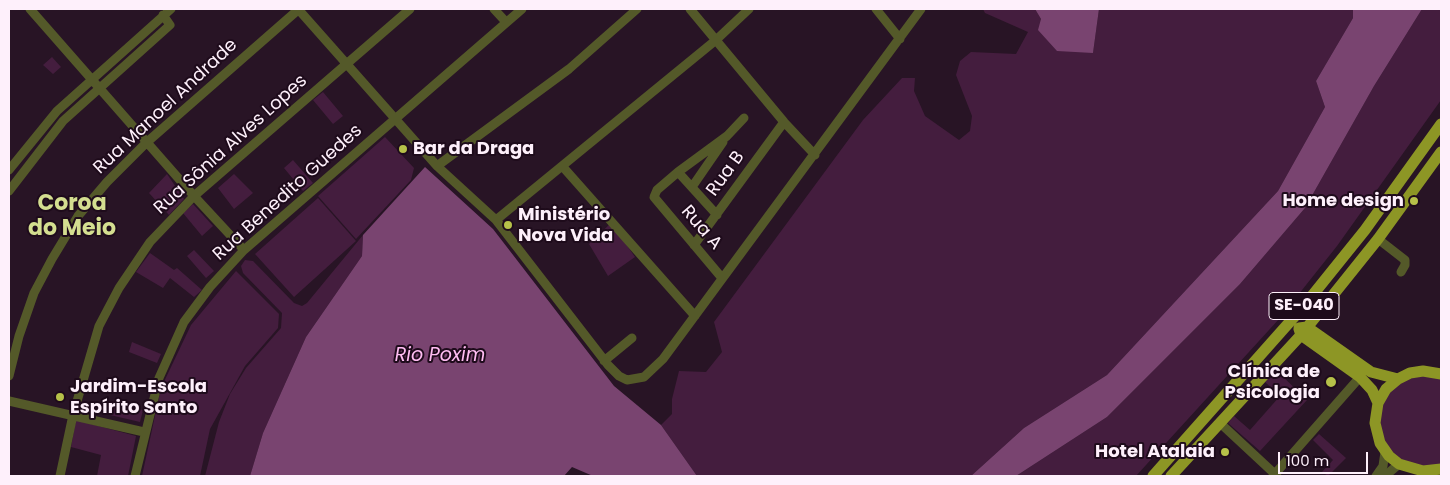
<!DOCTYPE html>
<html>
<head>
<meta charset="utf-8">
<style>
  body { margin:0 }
  #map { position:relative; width:1450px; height:485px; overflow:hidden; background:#281425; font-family:Poppins,sans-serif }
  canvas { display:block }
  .frame { position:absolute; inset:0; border:10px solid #fef0fb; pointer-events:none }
  .scale { position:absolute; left:1278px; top:452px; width:90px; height:22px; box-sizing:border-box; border:2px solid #fef0fb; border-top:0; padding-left:6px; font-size:15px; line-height:18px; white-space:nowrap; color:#fef0fb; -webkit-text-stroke:4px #1e0b1b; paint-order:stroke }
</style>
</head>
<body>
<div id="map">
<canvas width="1450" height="485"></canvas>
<div class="frame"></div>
<div class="scale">100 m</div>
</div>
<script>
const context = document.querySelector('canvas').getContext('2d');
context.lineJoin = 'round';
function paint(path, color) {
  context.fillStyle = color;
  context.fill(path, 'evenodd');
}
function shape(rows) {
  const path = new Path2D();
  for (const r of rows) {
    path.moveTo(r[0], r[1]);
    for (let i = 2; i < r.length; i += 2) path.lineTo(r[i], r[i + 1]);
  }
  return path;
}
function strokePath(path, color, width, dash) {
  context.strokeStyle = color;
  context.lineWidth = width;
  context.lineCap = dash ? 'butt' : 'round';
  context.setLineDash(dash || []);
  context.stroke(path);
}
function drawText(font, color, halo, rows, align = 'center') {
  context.font = font + ' Poppins,sans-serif';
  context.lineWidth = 4;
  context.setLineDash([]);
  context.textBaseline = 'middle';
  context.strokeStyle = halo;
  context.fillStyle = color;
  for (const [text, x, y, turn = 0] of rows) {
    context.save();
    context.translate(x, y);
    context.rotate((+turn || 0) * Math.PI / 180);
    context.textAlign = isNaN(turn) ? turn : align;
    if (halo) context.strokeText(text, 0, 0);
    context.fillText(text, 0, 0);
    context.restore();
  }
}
paint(shape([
  [983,9,1035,9,1041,19,1093,53,1099,9,1353,9,1353,18,1316,81,1325,107,1278,191,1107,375,1024,428,971,476,697,476,661,425,672,414,672,399,679,371,706,372,722,352,714,322,863,120,902,78,915,78,914,91,925,116,959,140,970,131,972,116,956,75,960,61,971,52,1016,54,1028,32,985,13],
  [1422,9,1441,9,1441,100,1337,246,1279,319,1136,476,1016,476,1107,417,1240,284,1305,208,1374,86],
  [52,57,61,67,53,74,43,65],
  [323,92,343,116,333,124,313,100],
  [385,137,414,168,411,180,356,239,318,196],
  [293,160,313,183,303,191,284,168],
  [167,174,184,199,169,215,149,193],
  [234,174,253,193,234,209,218,188],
  [318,198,356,241,294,297,255,254],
  [193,204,213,226,202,236,183,213],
  [611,223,635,257,608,276,589,244],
  [363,235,362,256,306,337,263,433,250,476,205,476,219,422,230,394,246,368,281,328,282,313,243,273,241,266,245,260,253,261,294,303,302,306,307,303],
  [194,250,214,271,206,278,187,256],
  [150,253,174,270,177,268,202,290,194,297,170,278,163,288,136,272],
  [236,271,279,314,278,328,245,366,210,429,200,476,142,476,161,388,191,325],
  [132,342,161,354,157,363,129,352],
  [1276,370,1307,400,1260,451,1228,423,1234,416,1250,430,1280,396,1265,382],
  [1441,374,1441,469,1432,471,1389,456,1376,412,1398,379],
  [113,403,143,410,140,422,110,415],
  [76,420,136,436,128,476,97,476,101,455,71,447],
  [1319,434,1346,458,1328,476,1322,472,1333,460,1313,440]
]), '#441d3e');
paint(shape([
  [1035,9,1099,9,1093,53,1057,51,1038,30,1041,19],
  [1353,9,1422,9,1374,86,1305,208,1240,284,1107,417,1016,476,971,476,1024,428,1107,375,1278,191,1325,107,1316,81,1353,18],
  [425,167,493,229,614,386,661,425,697,476,593,476,572,467,564,476,250,476,263,433,306,337,362,256,363,235]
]), '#794470');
strokePath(shape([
  [30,9,194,196,244,250],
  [298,9,437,166,496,220,608,365,619,376,627,380,644,377,663,359,921,9],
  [494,9,506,22],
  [690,9,784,122,815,155],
  [876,9,900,39],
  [437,166,569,69,637,9],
  [563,167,695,316],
  [9,170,57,111,171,9],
  [678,172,717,215],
  [692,187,723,142],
  [9,191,63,121,170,25,163,15],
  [496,220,716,40,749,9],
  [1378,239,1405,260,1405,265,1401,272],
  [694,245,784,122],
  [722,278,654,197,657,190,678,172,727,136,744,118],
  [604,361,632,338],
  [9,376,19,336,34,293,52,259,78,216,107,182,146,143,299,9],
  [9,401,144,432],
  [1220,423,1277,476],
  [60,476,73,415,99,326,119,288,150,242,194,196,410,9],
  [135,476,159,378,184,322,210,287,244,250,522,9],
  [1273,476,1360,377],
  [1376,476,1383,466,1385,452],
  [1385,476,1399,464]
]), '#545929', 9);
strokePath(shape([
  [1299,328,1307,327,1371,372,1398,379],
  [1299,329,1301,335,1360,377,1372,390,1378,403],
  [1441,374,1423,371,1410,373,1398,379,1386,389,1378,403,1375,423,1380,443,1389,456,1399,464,1423,471,1441,469],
  [1153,476,1303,307,1365,230,1441,124],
  [1171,476,1301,335,1378,239,1441,152]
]), '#8d9625', 11);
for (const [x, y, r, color] of [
  [403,149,5,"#b6c149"],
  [1414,201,5,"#b6c149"],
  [508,225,5,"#b6c149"],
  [1331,382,6,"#b6c149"],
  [60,397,5,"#b6c149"],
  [1225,452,5,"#b6c149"]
]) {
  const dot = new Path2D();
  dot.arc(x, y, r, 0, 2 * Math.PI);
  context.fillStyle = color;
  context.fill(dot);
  strokePath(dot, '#1e0b1b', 2);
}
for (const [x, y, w] of [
  [1304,306,70]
]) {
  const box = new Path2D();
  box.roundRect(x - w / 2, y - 13.5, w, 27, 4);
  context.fillStyle = '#1e0b1b';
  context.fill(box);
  strokePath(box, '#fef0fb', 1);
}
drawText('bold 16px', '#fef0fb', null, [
  ["SE-040",1304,306]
]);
drawText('18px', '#fef0fb', '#1e0b1b', [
  ["Rua Manoel Andrade",166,107,-43],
  ["Rua Sônia Alves Lopes",231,145,-42],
  ["Rua B",726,174,-54],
  ["Rua Benedito Guedes",288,193,-42],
  ["Rua A",701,228,49]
]);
drawText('bold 18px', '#fef0fb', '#1e0b1b', [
  ["Bar da Draga",413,149],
  ["Home design",1404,201,"right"],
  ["Ministério",518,215],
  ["Nova Vida",518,236],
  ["Clínica de",1320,372,"right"],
  ["Psicologia",1320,393,"right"],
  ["Jardim-Escola",70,387],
  ["Espírito Santo",70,408],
  ["Hotel Atalaia",1215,452,"right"]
], 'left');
drawText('italic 19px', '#ffbdf2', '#1e0b1b', [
  ["Rio Poxim",440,356]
]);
drawText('bold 22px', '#d4de90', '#1e0b1b', [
  ["Coroa",72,204],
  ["do Meio",72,229]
]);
</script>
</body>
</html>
